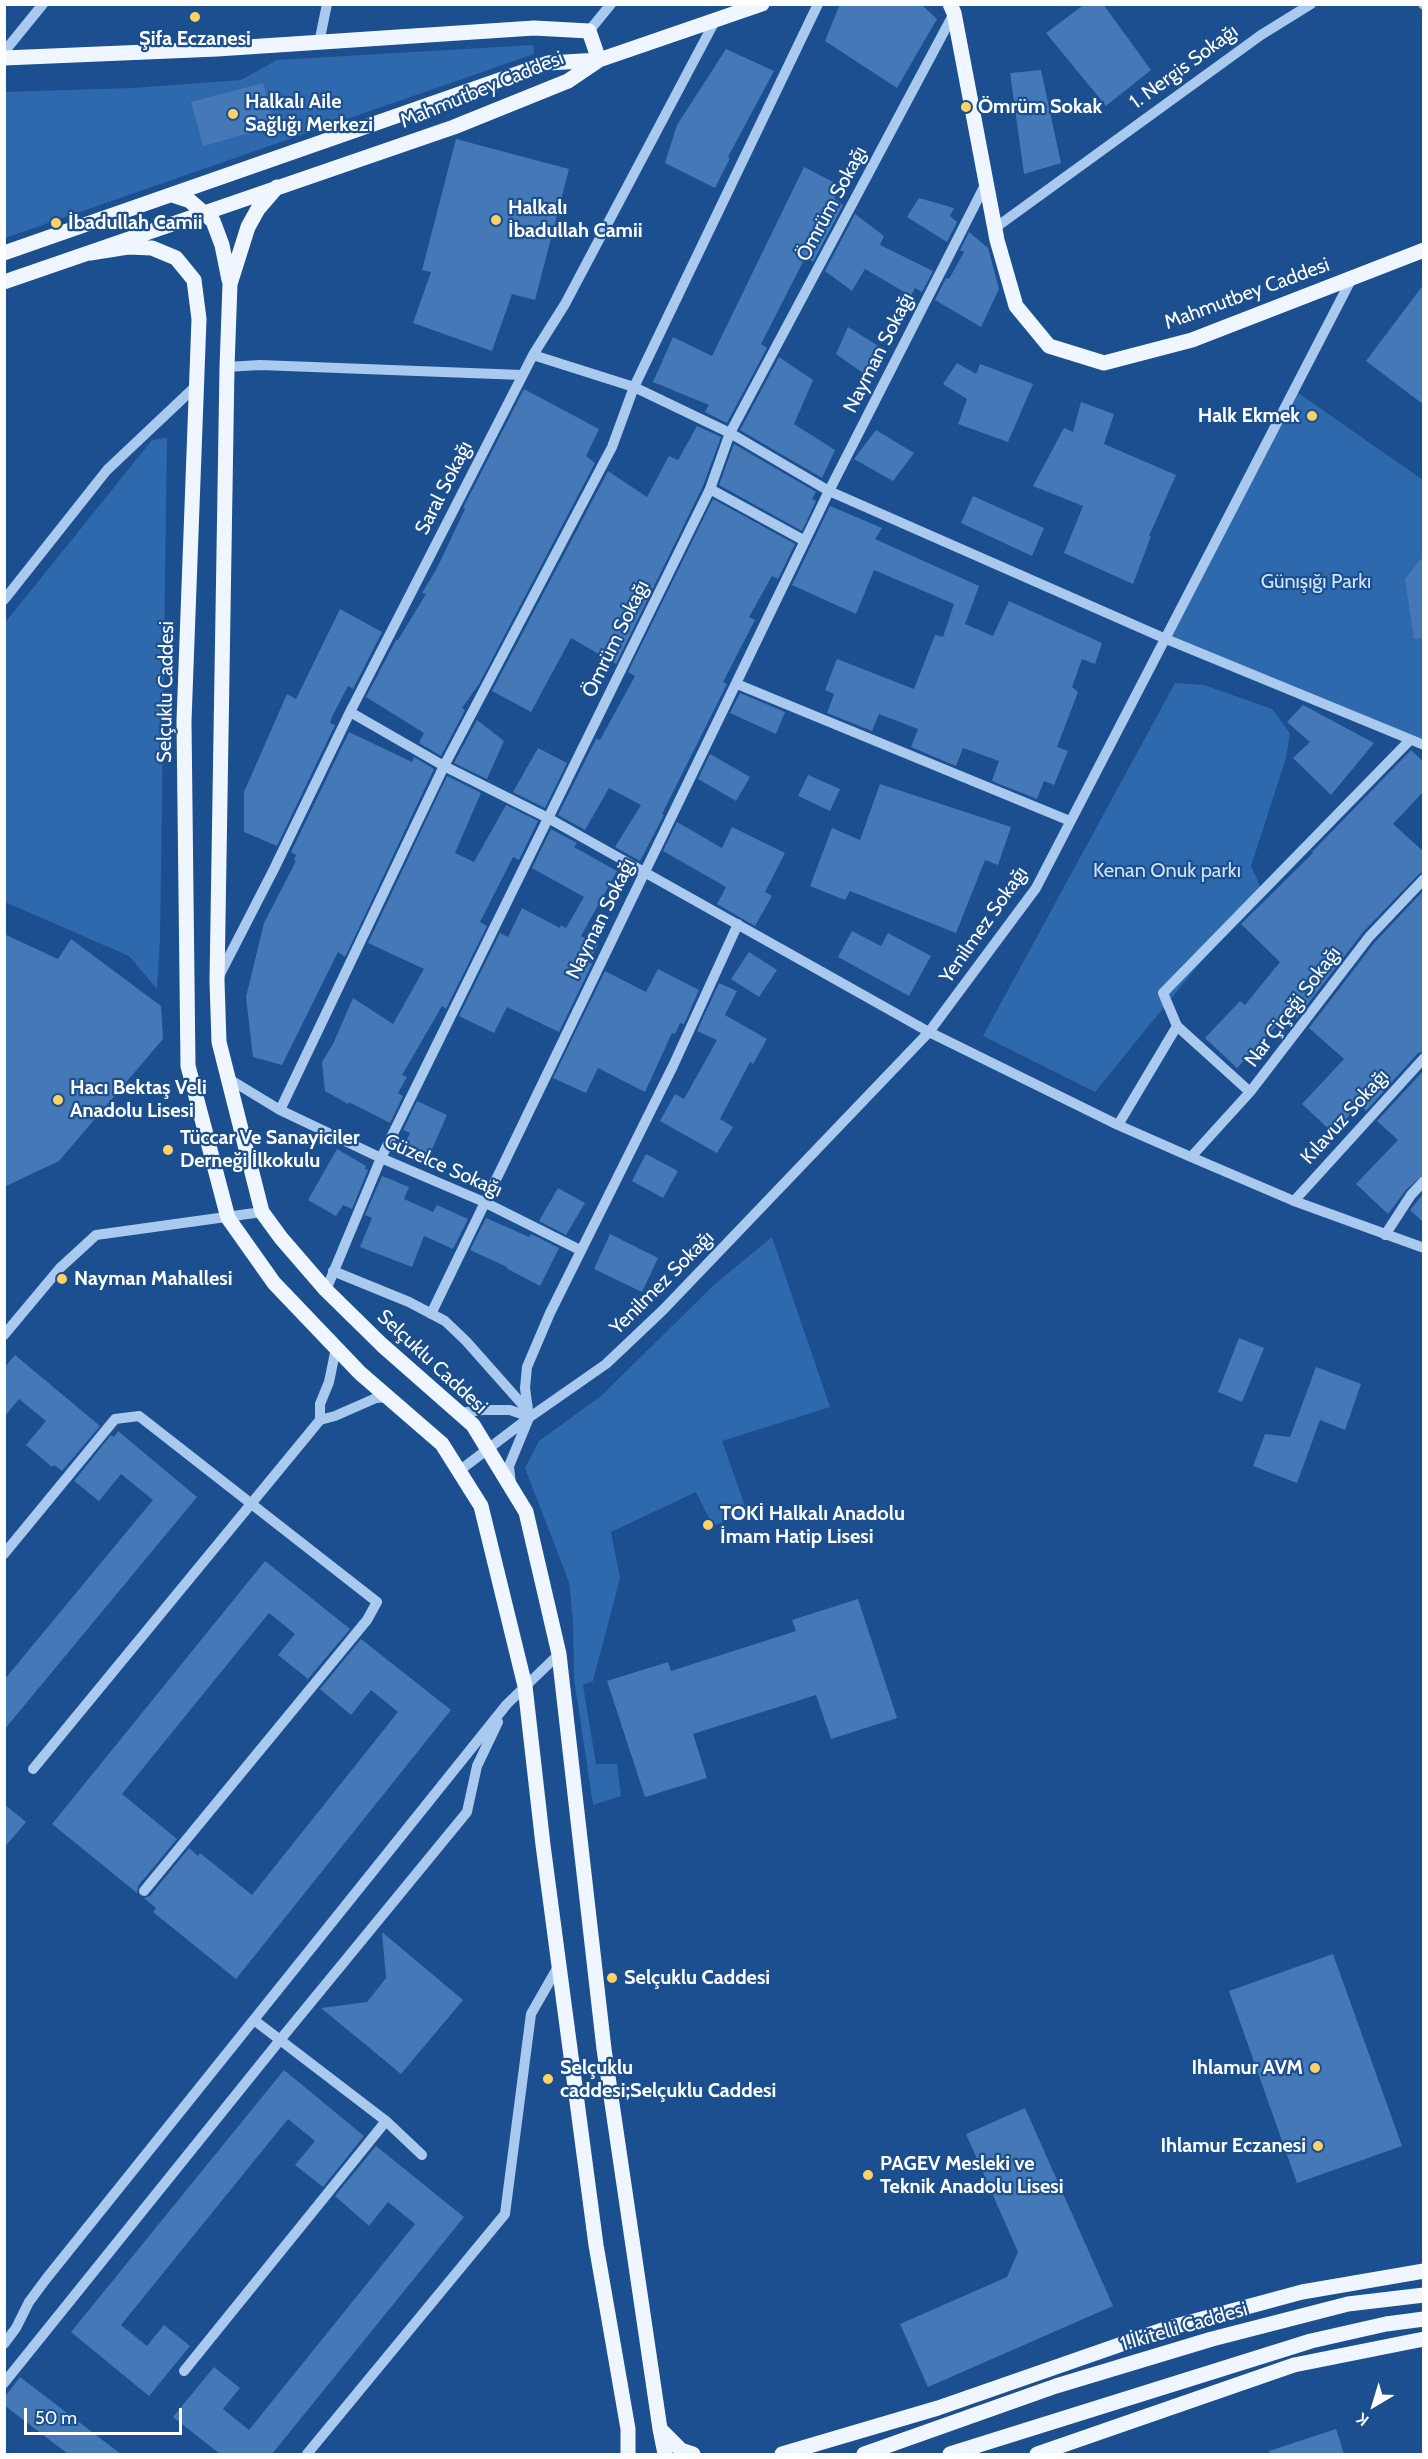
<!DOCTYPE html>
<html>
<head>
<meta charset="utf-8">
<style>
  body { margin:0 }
  #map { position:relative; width:1428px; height:2459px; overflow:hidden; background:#1b4f8f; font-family:Cabin,sans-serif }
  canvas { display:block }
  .frame { position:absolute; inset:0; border:6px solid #fff; pointer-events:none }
  .north { position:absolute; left:1344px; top:2375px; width:60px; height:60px; -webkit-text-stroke:4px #1b4f8f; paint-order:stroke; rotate:218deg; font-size:16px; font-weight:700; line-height:24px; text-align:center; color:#fff }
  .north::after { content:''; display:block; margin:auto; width:21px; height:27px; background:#fff; clip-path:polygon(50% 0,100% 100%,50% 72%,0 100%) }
  .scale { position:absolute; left:24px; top:2408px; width:158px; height:27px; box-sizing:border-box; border:3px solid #fff; border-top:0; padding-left:8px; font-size:18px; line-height:21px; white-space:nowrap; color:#fff; -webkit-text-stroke:4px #1b4f8f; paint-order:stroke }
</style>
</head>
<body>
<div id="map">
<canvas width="1428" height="2459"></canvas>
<div class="frame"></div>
<div class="north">K</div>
<div class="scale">50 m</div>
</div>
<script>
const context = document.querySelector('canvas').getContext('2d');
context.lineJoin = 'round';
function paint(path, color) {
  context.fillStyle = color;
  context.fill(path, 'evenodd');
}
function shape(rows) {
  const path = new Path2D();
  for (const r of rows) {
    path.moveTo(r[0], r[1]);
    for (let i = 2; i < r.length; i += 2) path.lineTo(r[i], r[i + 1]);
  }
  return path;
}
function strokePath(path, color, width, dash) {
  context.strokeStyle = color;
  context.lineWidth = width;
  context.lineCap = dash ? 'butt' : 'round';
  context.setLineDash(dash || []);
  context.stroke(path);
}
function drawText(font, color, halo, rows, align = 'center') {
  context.font = font + ' Cabin,sans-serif';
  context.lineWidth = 4.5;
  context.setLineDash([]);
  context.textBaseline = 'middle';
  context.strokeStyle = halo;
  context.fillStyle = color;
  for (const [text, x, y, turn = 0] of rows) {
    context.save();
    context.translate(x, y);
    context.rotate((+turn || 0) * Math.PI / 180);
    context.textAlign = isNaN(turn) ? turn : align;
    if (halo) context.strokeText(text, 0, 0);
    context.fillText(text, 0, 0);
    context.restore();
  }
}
paint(shape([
  [533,45,534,54,5,238,4,92,133,88,241,80,277,60],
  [1294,390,1423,480,1423,745,1166,639],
  [167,438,160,940,157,989,129,956,5,902,4,624,152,440],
  [1175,683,1204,685,1272,709,1290,733,1286,758,1251,866,1261,888,1095,1092,983,1036],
  [772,1237,830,1407,722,1441,747,1512,713,1526,696,1492,611,1532,620,1578,593,1681,583,1685,596,1764,617,1764,621,1796,593,1805,574,1678,573,1621,569,1582,525,1468,539,1441,600,1397,715,1284]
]), '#2e69ad');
paint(shape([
  [840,4,921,4,937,19,897,88,825,41],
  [1085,4,1103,4,1151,70,1106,106,1046,33],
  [726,49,774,71,728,157,730,158,715,188,665,163,677,125],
  [1041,70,1061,163,1024,174,1010,73],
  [263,83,275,126,203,146,191,102],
  [456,139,569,169,535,300,512,294,492,351,413,323,431,272,422,270],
  [804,167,841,186,834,198,843,205,813,262,806,256,761,344,767,348,727,423,705,412,709,405,653,382,673,337,712,356],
  [919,198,954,208,950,216,957,222,947,242,907,217],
  [855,214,884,236,880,245,933,271,922,292,915,288,911,296,865,269,852,291,825,271],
  [969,232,988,248,999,289,981,327,935,300,946,278,949,279,964,252,960,250],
  [1424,284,1424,405,1366,361],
  [848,327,883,349,870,378,836,354],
  [779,357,813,380,794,424,835,450,822,478,740,430],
  [957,363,976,374,980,364,1033,384,1008,442,958,424,967,399,943,384],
  [524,389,599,429,586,456,595,463,479,684,462,708,465,710,441,756,419,743,424,733,366,697,396,640,398,640,426,594,422,593,437,568,465,509,463,508],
  [1081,402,1114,414,1104,444,1176,475,1149,536,1151,536,1133,584,1064,553,1083,506,1033,486,1064,428,1073,432],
  [697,426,721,437,703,486,616,664,571,638,531,712,492,691,608,471,647,497,669,456,678,460],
  [876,430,914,453,893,481,854,459],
  [734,444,816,492,812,499,816,501,802,531,719,485],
  [973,496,1044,528,1032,556,961,523],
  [713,499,795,544,778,579,772,576,749,617,755,620,723,682,727,684,662,814,664,815,640,861,615,847,641,805,609,788,585,830,558,815,596,739,600,740,635,676,628,672],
  [830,506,882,528,875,539,979,586,965,624,993,636,1009,601,1102,643,1095,664,1082,659,1072,687,1078,692,1057,747,1068,751,1054,785,1044,781,1037,799,992,781,999,761,963,748,956,766,911,747,918,729,879,714,872,731,827,713,834,694,825,690,837,659,914,689,935,635,943,637,954,604,874,570,856,614,792,585],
  [1424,555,1424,638,1414,639,1405,579],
  [340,609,382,632,353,689,348,686,332,717,330,723,335,725,277,846,244,832,244,792,287,694,296,699],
  [740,693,785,712,776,734,730,713],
  [1303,705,1374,743,1331,795,1293,758,1310,742,1287,722],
  [477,720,504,741,487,779,454,763],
  [349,732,412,762,414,757,434,769,348,951,345,957,338,952,282,1065,253,1057,246,997,264,923,296,861,294,860,296,855,291,852],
  [538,748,567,763,545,808,513,792],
  [1411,750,1424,762,1424,791,1393,824,1424,852,1424,872,1419,874,1363,932,1297,1018,1289,1012,1237,1068,1205,1038,1240,1001,1245,1005,1280,962,1241,924,1313,853,1312,852],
  [710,754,750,777,736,801,698,779],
  [808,775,840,789,830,811,798,796],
  [447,776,481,793,455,853,474,862,506,805,538,821,519,860,513,857,480,922,487,926,446,1009,442,1006,402,1075,407,1077,398,1093,403,1096,390,1123,349,1102,348,1104,325,1091,322,1062,333,1044,353,998,393,1024,424,969,368,943],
  [880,784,1011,827,998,865,985,860,956,933,850,891,845,900,810,886,832,828,860,840],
  [677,822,722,848,732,827,785,853,765,892,772,896,755,926,717,904,726,887,663,851],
  [551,829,577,843,574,847,617,871,581,936,598,944,589,962,592,964,559,1032,507,1007,494,1033,459,1016,500,933,508,937,522,908,560,928,561,925,566,928,584,897,532,868],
  [1424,890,1424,1051,1418,1053,1366,1111,1360,1104,1333,1133,1302,1104,1344,1059,1309,1028,1375,942],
  [852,931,881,946,888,933,931,956,909,996,838,957],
  [4,934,58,959,71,939,161,1006,163,1039,59,1161,4,1187],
  [749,952,777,970,759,997,731,979],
  [658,969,699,990,684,1024,680,1023,675,1034,672,1033,645,1092,598,1068,586,1093,553,1078,605,971,646,992],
  [719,983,737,991,725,1015,767,1039,753,1064,750,1062,720,1119,733,1127,717,1153,660,1121,675,1094,684,1099,717,1040,697,1031],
  [1424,1070,1424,1174,1406,1190,1388,1214,1356,1184,1398,1140,1377,1121],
  [417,1101,447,1115,430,1154,405,1144,410,1133,403,1130],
  [337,1149,366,1166,365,1169,368,1170,352,1209,343,1205,336,1216,308,1200],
  [646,1154,678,1171,663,1198,632,1181],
  [382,1176,409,1187,404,1199,433,1212,437,1205,468,1219,453,1249,424,1236,412,1267,360,1247,372,1218,365,1215],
  [558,1188,585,1203,566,1235,539,1221],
  [1424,1193,1424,1223,1410,1210],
  [486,1218,529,1237,531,1234,559,1248,540,1286,506,1268,507,1267,470,1250],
  [610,1234,658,1258,642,1292,594,1269],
  [1239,1338,1264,1348,1242,1402,1218,1392],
  [15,1355,100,1426,62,1471,54,1465,52,1467,26,1445,46,1421,19,1399,4,1417,4,1368],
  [1316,1367,1361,1384,1345,1430,1320,1420,1297,1483,1253,1466,1265,1434,1290,1437],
  [118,1431,197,1497,4,1730,4,1680,153,1500,121,1474,99,1501,74,1481,111,1435,114,1437],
  [265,1561,350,1629,308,1679,278,1655,295,1634,269,1613,122,1794,177,1839,138,1886,137,1893,52,1824],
  [858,1599,897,1718,831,1739,816,1695,693,1734,707,1778,645,1797,607,1681,668,1662,671,1671,796,1631,792,1620],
  [361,1639,451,1710,236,1979,153,1912,156,1908,144,1898,150,1896,189,1848,198,1856,200,1853,252,1895,398,1712,371,1690,351,1715,320,1689],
  [4,1804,26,1822,4,1848],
  [382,1932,463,2000,401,2074,321,2008,367,2002,386,1978],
  [1333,1954,1402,2146,1297,2183,1229,1991],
  [284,2070,364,2136,323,2187,295,2165,315,2141,288,2119,121,2325,147,2346,164,2325,190,2346,149,2396,71,2332],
  [1025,2108,1113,2306,928,2387,900,2324,1007,2277,1018,2252,966,2134],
  [376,2146,464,2217,272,2454,220,2454,173,2417,214,2367,240,2388,223,2409,249,2430,415,2224,388,2202,369,2226,335,2196],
  [20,2377,50,2400,121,2454,68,2454,4,2405,4,2398],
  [1336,2429,1344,2454,1270,2454,1269,2451]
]), '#4478b7');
strokePath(shape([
  [1423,4,1424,5],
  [589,31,611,4],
  [319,43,327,4],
  [4,52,43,4],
  [995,228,1261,35,1311,4],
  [533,355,634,387,730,433,829,491,1166,639,1424,745],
  [227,367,260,365,522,375],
  [710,489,805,541],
  [4,600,107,470,197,385],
  [737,684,1070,821],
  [350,712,444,766,548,818,929,1032,1118,1125,1191,1157,1294,1201,1424,1248],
  [218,978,274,869,350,712,533,355,565,304,716,19],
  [229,1079,280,1110,381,1158,484,1202,580,1250],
  [1250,1092,1177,1026,1163,993,1410,740],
  [280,1110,444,766,612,447,634,387,818,4],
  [1118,1125,1177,1026],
  [1191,1157,1250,1092,1369,937,1424,879],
  [1294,1201,1424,1058],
  [1385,1235,1411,1195,1424,1181],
  [333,1271,409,1302,445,1321,466,1341,529,1412],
  [326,1290,381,1158,710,489,730,433,954,13],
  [431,1314,829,491,986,183],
  [4,1335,60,1268,96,1235,262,1212],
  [528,1410,525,1388,527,1367,550,1313,673,1066,738,924],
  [460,1413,482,1410,510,1410,530,1417],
  [320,1420,320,1404,329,1382,336,1348],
  [459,1471,530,1417,606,1364,663,1310,929,1032,1036,888,1352,278],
  [511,1484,509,1466,528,1420],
  [4,1554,115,1419,139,1416,377,1602,367,1620,144,1891],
  [33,1769,320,1420,335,1416,376,1398,388,1397],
  [254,2020,386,2121,422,2155],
  [4,2344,16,2328,29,2302,46,2279,507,1704,559,1654],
  [184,2371,386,2121],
  [4,2383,280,2040,467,1812,477,1766,498,1722],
  [307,2454,505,2214,531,2014,559,1965]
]), '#a9c9ee', 10);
strokePath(shape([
  [950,4,954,13,997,240,1016,306,1049,346,1104,363,1192,340,1424,250],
  [4,58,217,49,534,28,589,31,599,60],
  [277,187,258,209,248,227,230,284,227,367,217,981,219,1042,262,1212,281,1238,326,1290,382,1345,473,1425,526,1512,559,1654,604,2049,660,2429,665,2454],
  [172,195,190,201,213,221,222,245,229,280],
  [4,253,548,63,599,60],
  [90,253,128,247,152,248,176,258,194,280,199,319,184,721,188,1066,228,1218,274,1283,360,1373,442,1444,481,1506,525,1686,543,1845,596,2245,628,2429,628,2454],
  [4,282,454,127,568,81,599,60,762,4],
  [660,2429,681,2450,693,2454],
  [782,2454,938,2408,1165,2329,1302,2292,1424,2271],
  [864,2454,1056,2386,1212,2339,1348,2304,1424,2295],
  [950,2454,1311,2341,1386,2324,1424,2319],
  [1037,2454,1294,2365,1424,2339]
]), '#f0f6ff', 15);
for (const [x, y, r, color] of [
  [195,17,6,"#ffd166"],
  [966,107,6,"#ffd166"],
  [233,114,6,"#ffd166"],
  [496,220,6,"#ffd166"],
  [56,223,6,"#ffd166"],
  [1312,416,6,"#ffd166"],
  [58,1100,6,"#ffd166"],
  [168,1150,6,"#ffd166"],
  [62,1279,6,"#ffd166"],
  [708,1525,6,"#ffd166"],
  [612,1978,6,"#ffd166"],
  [1315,2068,6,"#ffd166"],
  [548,2079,6,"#ffd166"],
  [1318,2146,6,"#ffd166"],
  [868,2175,6,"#ffd166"]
]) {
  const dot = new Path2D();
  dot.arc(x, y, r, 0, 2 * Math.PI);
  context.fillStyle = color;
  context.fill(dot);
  strokePath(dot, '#1b4f8f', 2);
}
drawText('bold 20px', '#fff', '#1b4f8f', [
  ["Şifa Eczanesi",195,39,"center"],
  ["Halkalı Aile",245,102],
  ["Sağlığı Merkezi",245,125],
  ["Ömrüm Sokak",978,107],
  ["Halkalı",508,208],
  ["İbadullah Camii",508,231],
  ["İbadullah Camii",68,223],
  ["Halk Ekmek",1300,416,"right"],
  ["Hacı Bektaş Veli",70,1088],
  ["Anadolu Lisesi",70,1111],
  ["Tüccar Ve Sanayiciler",180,1138],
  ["Derneği İlkokulu",180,1161],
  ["Nayman Mahallesi",74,1279],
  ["TOKİ Halkalı Anadolu",720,1514],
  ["İmam Hatip Lisesi",720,1537],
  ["Selçuklu Caddesi",624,1978],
  ["Selçuklu",560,2068],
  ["caddesi;Selçuklu Caddesi",560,2091],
  ["Ihlamur AVM",1303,2068,"right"],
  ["Ihlamur Eczanesi",1306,2146,"right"],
  ["PAGEV Mesleki ve",880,2164],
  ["Teknik Anadolu Lisesi",880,2187]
], 'left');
drawText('20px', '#fff', '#1b4f8f', [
  ["1. Nergis Sokağı",1184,67,-36],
  ["Mahmutbey Caddesi",482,90,-22],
  ["Ömrüm Sokağı",832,204,-62],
  ["Mahmutbey Caddesi",1247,294,-20],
  ["Nayman Sokağı",879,353,-63],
  ["Saral Sokağı",444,488,-63],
  ["Ömrüm Sokağı",616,639,-64],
  ["Selçuklu Caddesi",166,692,-89],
  ["Nayman Sokağı",601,919,-64],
  ["Yenilmez Sokağı",984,925,-55],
  ["Nar Çiçeği Sokağı",1293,1007,-53],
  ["Kılavuz Sokağı",1345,1117,-48],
  ["Güzelce Sokağı",443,1166,24],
  ["Yenilmez Sokağı",662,1283,-45],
  ["Selçuklu Caddesi",432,1362,43],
  ["1.İkitelli Caddesi",1184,2327,-16]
]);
drawText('20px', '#cfe3fa', '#1b4f8f', [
  ["Günışığı Parkı",1316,582],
  ["Kenan Onuk parkı",1167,871]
]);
</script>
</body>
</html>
